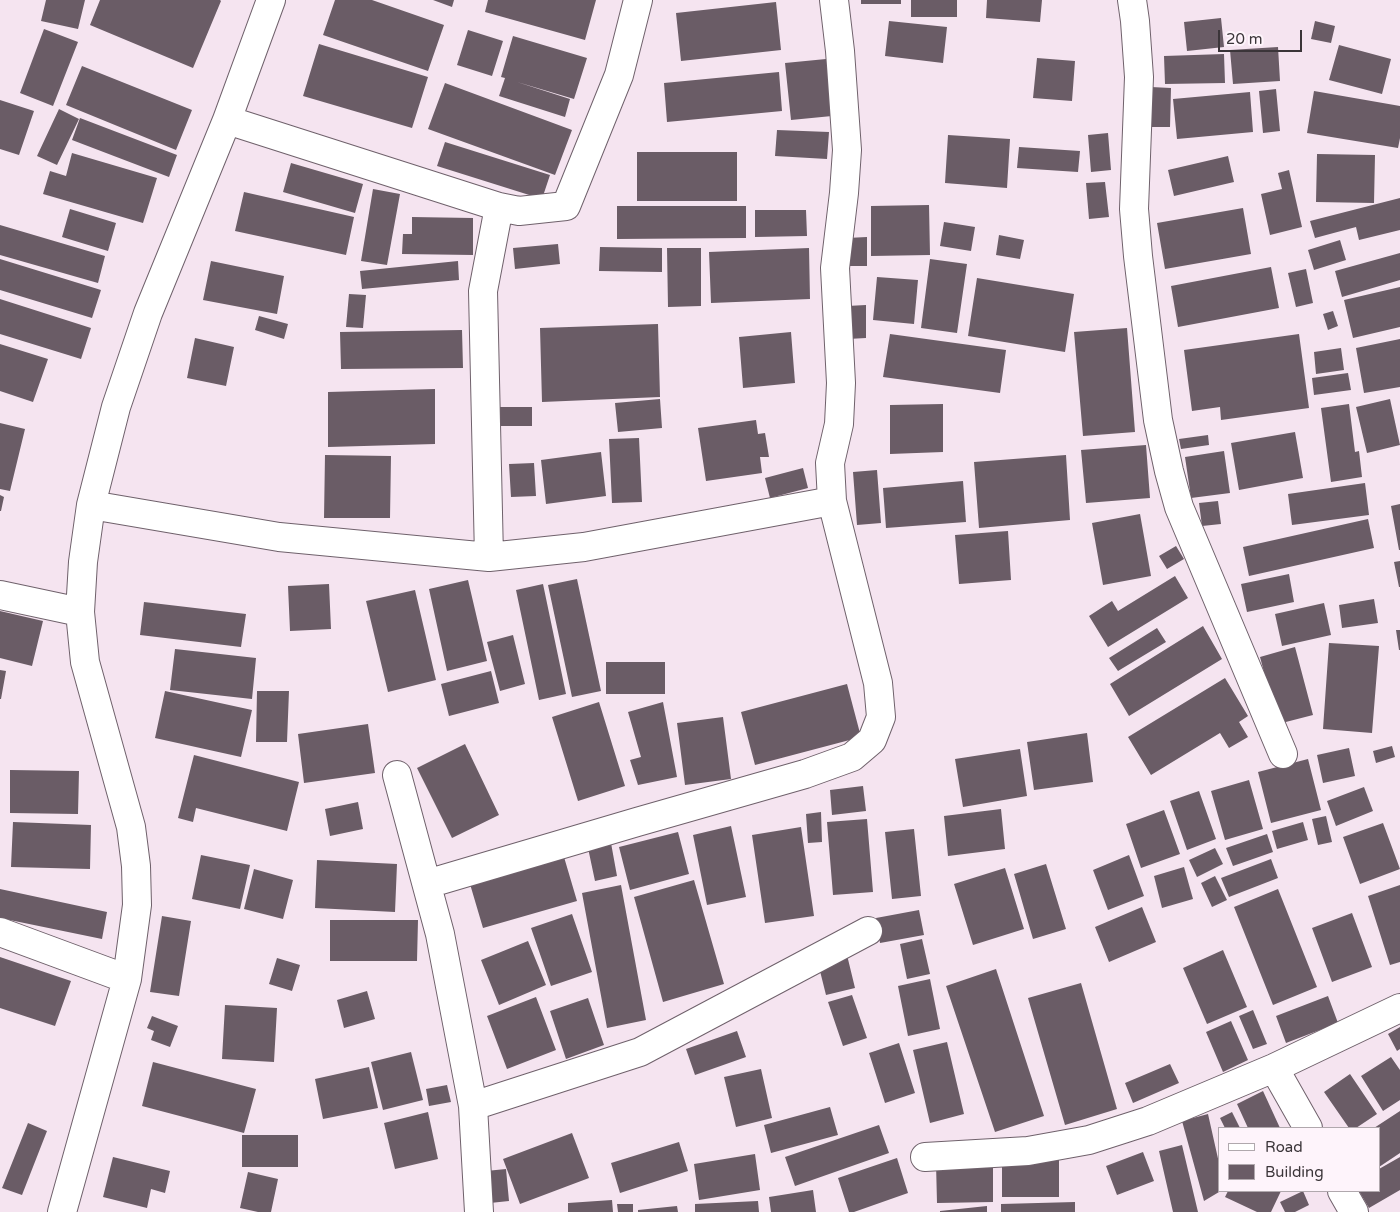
<!DOCTYPE html>
<html>
<head>
<meta charset="utf-8">
<style>
  body { margin:0 }
  #map { position:relative; width:1400px; height:1212px; overflow:hidden; background:#f5e4f0; font-family:"Varela Round",sans-serif }
  canvas { display:block }
  .legend { position:absolute; left:1218px; top:1127px; width:162px; height:65px; box-sizing:border-box; background:#fef4fb; border:1px solid #b0a8ad; margin:0; padding:6px 9px; list-style:none; font-size:15px; color:#3b3539 }
  .legend li { display:flex; align-items:center; gap:10px; height:25px }
  .legend b { width:25px; border:1px solid #b0a8ad }
  .scale { position:absolute; left:1218px; top:30px; width:84px; height:22px; box-sizing:border-box; border:2px solid #3b3539; border-top:0; padding-left:6px; font-size:15px; line-height:18px; white-space:nowrap; color:#3b3539; -webkit-text-stroke:4px #fef4fb; paint-order:stroke }
</style>
</head>
<body>
<div id="map">
<canvas width="1400" height="1212"></canvas>
<ul class="legend">
<li><b style="height:6px;background:#fff"></b>Road</li>
<li><b style="height:14px;background:#6a5c66"></b>Building</li>
</ul>
<div class="scale">20 m</div>
</div>
<script>
const context = document.querySelector('canvas').getContext('2d');
context.lineJoin = 'round';
function paint(path, color) {
  context.fillStyle = color;
  context.fill(path, 'evenodd');
}
function shape(rows) {
  const path = new Path2D();
  for (const r of rows) {
    path.moveTo(r[0], r[1]);
    for (let i = 2; i < r.length; i += 2) path.lineTo(r[i], r[i + 1]);
  }
  return path;
}
function strokePath(path, color, width, dash) {
  context.strokeStyle = color;
  context.lineWidth = width;
  context.lineCap = dash ? 'butt' : 'round';
  context.setLineDash(dash || []);
  context.stroke(path);
}
paint(shape([
  [46,0,85,0,78,29,41,21],
  [100,0,220,0,221,1,193,68,90,25],
  [335,0,372,0,444,25,428,71,323,35],
  [433,0,454,0,452,7],
  [488,0,596,0,585,40,485,12],
  [861,0,901,0,901,4,861,4],
  [911,0,957,0,957,17,911,17],
  [987,0,1042,0,1040,22,986,18],
  [776,2,781,50,681,61,676,13],
  [1221,18,1224,47,1187,51,1184,22],
  [889,21,947,27,943,63,885,56],
  [1315,21,1335,26,1331,43,1311,39],
  [44,29,78,42,53,106,20,93],
  [468,30,503,41,492,76,457,65],
  [513,36,587,58,574,99,517,82,570,99,565,117,499,96,505,78,501,77],
  [319,44,428,77,412,128,303,96],
  [1339,45,1391,59,1382,94,1329,80],
  [1278,47,1280,81,1233,84,1230,50],
  [1224,54,1225,83,1165,84,1164,56],
  [1037,58,1075,61,1072,101,1033,98],
  [826,59,832,116,791,120,785,63],
  [82,66,192,110,176,150,66,105],
  [779,72,782,111,667,122,664,83],
  [445,83,572,130,555,175,428,129],
  [1151,87,1171,88,1170,127,1151,127],
  [1276,89,1280,131,1263,133,1259,91],
  [1314,91,1400,106,1400,138,1398,148,1307,133],
  [1250,92,1253,132,1177,139,1173,99],
  [0,100,34,111,19,155,0,149],
  [59,109,79,119,57,165,37,156],
  [80,118,177,155,169,177,72,140],
  [777,130,829,132,827,159,775,156],
  [1108,133,1111,170,1091,172,1088,135],
  [948,135,1010,139,1007,188,945,183],
  [445,142,550,175,542,199,437,166],
  [1019,147,1080,151,1078,172,1017,168],
  [637,152,737,152,737,201,637,201],
  [72,153,157,178,143,223,43,194,50,171,66,176],
  [1317,154,1375,155,1374,203,1316,202],
  [1228,156,1234,182,1174,196,1168,170],
  [291,163,363,184,355,213,283,192],
  [1289,170,1302,227,1270,235,1261,194,1282,189,1278,173],
  [1105,182,1109,217,1089,219,1086,183],
  [373,189,400,194,387,265,361,261],
  [244,192,354,217,346,255,235,231],
  [1400,198,1400,230,1359,240,1356,227,1315,238,1310,221],
  [929,205,930,255,871,256,871,206],
  [617,206,746,206,746,238,617,239],
  [1243,208,1251,254,1165,269,1157,223],
  [70,209,116,223,108,251,62,237],
  [755,210,806,210,807,236,755,237],
  [412,217,473,218,473,255,402,254,403,234,412,234],
  [944,222,975,227,971,251,940,246],
  [0,225,105,256,98,283,0,255],
  [999,235,1024,240,1020,259,996,255],
  [867,237,867,266,847,266,847,238],
  [1340,240,1346,260,1314,270,1308,250],
  [558,244,560,264,515,269,513,248],
  [600,247,662,248,662,272,599,271],
  [667,248,701,248,701,306,668,307],
  [809,248,810,299,711,303,709,252],
  [1400,253,1400,280,1342,297,1335,271],
  [0,259,101,290,92,318,0,290],
  [930,259,967,264,957,333,921,328],
  [211,261,284,276,277,314,203,300],
  [458,261,459,280,362,289,360,271],
  [1271,267,1279,308,1178,327,1171,286],
  [1306,269,1313,303,1296,307,1288,273],
  [877,277,918,280,914,324,873,320],
  [977,278,1074,294,1065,352,968,336],
  [1400,287,1400,327,1353,338,1344,300],
  [349,294,366,295,363,328,346,327],
  [0,299,91,328,81,359,0,334],
  [866,305,866,338,848,339,847,306],
  [1333,311,1338,326,1328,330,1323,314],
  [259,316,288,324,284,339,255,330],
  [658,324,660,397,542,402,540,328],
  [1127,328,1135,432,1083,436,1074,332],
  [462,330,463,368,341,369,340,332],
  [791,332,795,383,743,388,739,337],
  [890,334,1006,350,1000,393,883,377],
  [1299,334,1309,408,1221,420,1220,407,1192,411,1184,350],
  [195,338,234,347,226,386,187,378],
  [1400,339,1400,387,1364,393,1356,348],
  [0,344,48,359,33,402,0,391],
  [1341,348,1344,370,1316,374,1314,352],
  [1348,373,1351,390,1314,395,1312,378],
  [435,389,435,444,328,447,328,392],
  [660,399,662,428,618,432,615,403],
  [1390,399,1400,445,1367,453,1356,407],
  [943,404,943,452,890,454,890,405],
  [1349,404,1355,452,1359,451,1362,477,1331,482,1321,408],
  [499,407,532,407,532,426,498,426],
  [756,420,758,434,765,433,769,457,760,457,762,473,706,481,698,428],
  [0,423,25,429,10,491,0,489],
  [1295,432,1303,478,1239,490,1231,443],
  [1208,435,1209,445,1181,449,1179,439],
  [639,438,642,502,612,503,609,439],
  [1146,445,1150,498,1086,503,1081,450],
  [1224,451,1230,493,1191,498,1185,457],
  [601,452,606,496,546,504,541,460],
  [325,455,391,456,390,518,324,518],
  [1066,455,1070,520,979,528,974,462],
  [534,463,536,496,511,497,509,464],
  [803,468,808,488,770,498,765,478],
  [877,470,881,523,857,525,853,472],
  [963,481,966,522,886,528,883,488],
  [1365,483,1369,515,1292,525,1288,494],
  [0,495,4,497,1,511,0,511],
  [1218,501,1221,524,1202,526,1199,503],
  [1400,504,1400,550,1399,550,1391,506],
  [1140,514,1151,576,1103,585,1092,523],
  [1368,519,1374,548,1249,576,1243,547],
  [1008,531,1011,580,959,584,955,535],
  [1176,546,1184,559,1167,569,1159,556],
  [1400,561,1400,587,1399,587,1394,562],
  [1289,574,1294,602,1247,612,1241,584],
  [1175,576,1188,598,1108,647,1089,616,1112,601,1118,611],
  [577,579,601,691,572,697,548,585],
  [468,580,487,661,447,671,429,589],
  [329,584,331,629,290,631,288,586],
  [543,584,566,694,539,700,516,590],
  [415,590,436,680,388,692,366,601],
  [1374,599,1378,623,1342,628,1339,605],
  [144,602,246,614,241,647,140,635],
  [1324,603,1331,635,1282,646,1275,614],
  [0,611,43,621,32,666,0,658],
  [1203,626,1222,659,1129,716,1110,684],
  [1157,628,1166,642,1118,671,1109,658],
  [1396,630,1400,630,1400,650,1399,650],
  [513,635,525,684,500,691,487,642],
  [1329,643,1379,646,1372,733,1323,729],
  [1295,647,1313,715,1278,724,1260,657],
  [175,649,256,658,252,699,170,690],
  [606,662,665,662,665,694,606,694],
  [0,670,6,671,1,699,0,699],
  [491,671,499,703,449,716,441,684],
  [1225,678,1248,716,1239,722,1248,737,1229,748,1220,733,1151,775,1128,737],
  [847,684,861,737,755,765,741,712],
  [165,691,252,710,241,757,155,738],
  [257,691,289,691,287,742,256,742],
  [599,702,625,786,578,801,552,717],
  [663,702,677,777,638,785,630,760,641,757,628,712],
  [723,717,731,779,685,785,677,723],
  [368,724,375,773,304,783,298,734],
  [1087,733,1093,782,1034,790,1027,742],
  [465,744,499,815,452,838,417,768],
  [1392,746,1395,757,1376,763,1373,751],
  [1349,748,1355,776,1323,783,1317,755],
  [1020,749,1027,796,963,807,955,759],
  [194,755,299,782,287,831,196,808,193,822,178,818],
  [1308,759,1321,810,1271,823,1258,772],
  [10,770,79,771,78,814,10,813],
  [1249,780,1263,829,1225,840,1211,791],
  [863,786,866,811,832,815,830,790],
  [1364,787,1373,811,1336,826,1327,801],
  [1199,791,1216,839,1187,850,1170,801],
  [358,802,363,829,330,836,325,809],
  [1001,809,1005,849,948,856,944,816],
  [1164,810,1180,854,1141,868,1126,824],
  [821,812,822,842,808,843,806,814],
  [1326,816,1332,842,1318,845,1312,819],
  [867,819,873,892,833,895,827,822],
  [13,822,91,825,90,869,11,867],
  [1303,822,1308,840,1277,849,1272,831],
  [1383,823,1400,869,1360,884,1343,837],
  [731,826,746,897,707,905,693,835],
  [801,827,814,916,765,923,752,835],
  [914,829,921,896,892,899,885,832],
  [678,832,689,874,630,890,619,847],
  [1267,834,1273,852,1233,866,1226,848],
  [611,843,617,876,595,881,588,848],
  [1215,848,1223,864,1197,877,1189,860],
  [201,855,250,865,240,909,192,899],
  [1129,855,1144,896,1108,910,1093,870],
  [564,857,577,901,483,928,470,884],
  [1271,859,1278,878,1229,897,1221,878],
  [317,860,397,864,395,912,315,908],
  [1046,864,1066,929,1033,939,1014,874],
  [1184,867,1193,899,1162,908,1154,876],
  [1005,868,1024,929,973,945,954,884],
  [254,869,293,880,283,919,244,909],
  [1215,876,1227,900,1212,907,1201,883],
  [694,880,724,984,663,1002,634,897],
  [621,885,646,1020,607,1028,582,893],
  [1400,885,1400,962,1390,965,1368,896],
  [0,889,107,912,102,939,0,918],
  [1278,889,1317,987,1273,1005,1234,907],
  [1142,907,1156,942,1109,962,1095,927],
  [919,910,924,935,880,943,876,918],
  [1352,913,1372,967,1332,982,1312,928],
  [572,914,592,972,551,986,531,928],
  [162,916,191,921,179,996,150,992],
  [330,920,418,920,417,961,330,961],
  [922,939,930,974,907,979,900,944],
  [528,941,546,985,499,1005,481,960],
  [1223,950,1247,1007,1207,1024,1183,968],
  [847,955,855,988,826,995,818,963],
  [0,957,71,981,55,1026,0,1008],
  [277,958,300,965,292,991,269,984],
  [996,969,1044,1116,995,1132,946,986],
  [930,979,940,1029,908,1036,898,986],
  [1081,983,1117,1109,1065,1125,1028,998],
  [367,991,375,1019,344,1028,337,1000],
  [852,995,867,1038,843,1046,828,1002],
  [1328,996,1338,1023,1286,1043,1276,1016],
  [536,997,556,1050,507,1069,487,1016],
  [588,998,604,1045,566,1059,550,1011],
  [225,1005,277,1008,274,1062,222,1059],
  [1253,1010,1267,1044,1253,1049,1239,1016],
  [152,1016,178,1026,170,1047,151,1040,154,1031,147,1028],
  [1231,1021,1248,1060,1223,1072,1206,1032],
  [1400,1027,1400,1049,1397,1051,1388,1034],
  [737,1031,746,1057,695,1075,686,1049],
  [947,1042,964,1114,930,1123,913,1050],
  [899,1043,915,1093,885,1103,869,1053],
  [411,1052,423,1100,383,1110,371,1062],
  [1391,1057,1400,1070,1400,1100,1383,1111,1361,1076],
  [153,1062,256,1089,244,1133,142,1106],
  [1170,1064,1179,1083,1133,1103,1125,1083],
  [369,1067,378,1108,323,1119,315,1079],
  [761,1069,772,1118,736,1127,724,1077],
  [1350,1074,1377,1114,1356,1128,1349,1128,1324,1092],
  [447,1085,451,1102,429,1106,426,1089],
  [1263,1091,1280,1128,1248,1128,1237,1104],
  [830,1107,838,1135,771,1153,764,1125],
  [1400,1111,1400,1153,1379,1167,1379,1128,1374,1128],
  [428,1112,438,1159,395,1169,384,1123],
  [1232,1112,1240,1128,1225,1128,1220,1118],
  [1208,1114,1219,1163,1219,1192,1204,1201,1182,1121],
  [28,1123,47,1131,22,1195,2,1188],
  [879,1125,889,1153,795,1186,785,1157],
  [572,1133,589,1178,520,1204,503,1159],
  [242,1135,298,1135,298,1167,242,1167],
  [679,1142,688,1171,620,1193,611,1163],
  [1182,1145,1198,1212,1173,1212,1159,1151],
  [1143,1152,1154,1181,1117,1195,1106,1166],
  [755,1154,760,1190,699,1200,694,1164],
  [113,1157,170,1171,165,1193,151,1189,147,1208,103,1197],
  [1400,1157,1400,1190,1369,1208,1359,1191,1379,1191,1379,1169],
  [897,1158,908,1193,854,1212,849,1212,838,1178],
  [1059,1159,1059,1197,1002,1197,1002,1160],
  [993,1162,993,1202,937,1203,936,1163],
  [506,1169,509,1201,490,1203,486,1171],
  [248,1172,278,1179,271,1212,258,1212,240,1208],
  [813,1190,816,1212,771,1212,769,1197],
  [1228,1191,1281,1191,1271,1212,1257,1212,1225,1197],
  [1303,1191,1309,1205,1295,1212,1285,1212,1280,1202],
  [612,1200,613,1212,568,1212,568,1203],
  [758,1201,759,1212,695,1212,695,1204],
  [1075,1202,1075,1212,1001,1212,1001,1204],
  [617,1204,633,1204,633,1212,618,1212],
  [677,1206,678,1212,638,1212,638,1210],
  [987,1206,987,1212,940,1212,940,1211]
]), '#6a5c66');
const minor = shape([
  [1132,0,1135,21,1139,77,1134,209,1138,256,1158,420,1169,471,1179,507,1283,754],
  [227,120,499,207,519,211,566,206,619,75,638,0],
  [91,505,279,537,489,557,584,547,832,501],
  [489,557,483,291,499,207],
  [0,595,80,612],
  [397,775,440,934,473,1106,479,1212],
  [427,884,637,822,805,774,852,757,872,740,881,717,878,683,832,501,830,463,839,424,841,383,835,268,844,193,847,150,840,51,834,0],
  [0,932,127,979],
  [1274,1068,1308,1128],
  [473,1106,640,1052,868,931],
  [925,1157,1028,1151,1089,1140,1148,1121,1274,1068,1400,1008],
  [1342,1191,1354,1212],
  [62,1212,127,979,137,905,136,866,131,827,85,662,80,612,83,562,91,505,116,407,148,313,227,120,271,0]
]);
strokePath(minor, '#6f616b', 30);
strokePath(minor, '#fff', 28);
</script>
</body>
</html>
